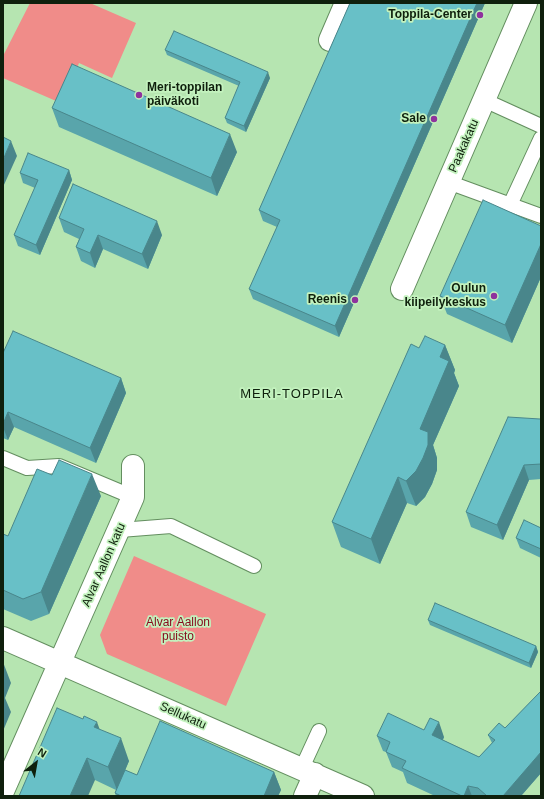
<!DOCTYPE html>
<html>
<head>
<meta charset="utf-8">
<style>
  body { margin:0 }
  #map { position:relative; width:544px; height:799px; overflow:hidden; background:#b6e5b1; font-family:Helvetica,sans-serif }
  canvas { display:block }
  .frame { position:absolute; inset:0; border:4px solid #0f200d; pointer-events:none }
  .north { position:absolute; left:16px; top:743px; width:40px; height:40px; -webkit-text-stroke:3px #c3f2be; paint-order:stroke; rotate:31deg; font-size:11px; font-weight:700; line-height:16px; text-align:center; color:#0f200d }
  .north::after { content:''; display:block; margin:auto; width:14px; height:18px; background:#0f200d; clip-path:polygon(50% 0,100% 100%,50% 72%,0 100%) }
</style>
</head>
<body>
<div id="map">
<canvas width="544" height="799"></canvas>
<div class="frame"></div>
<div class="north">N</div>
</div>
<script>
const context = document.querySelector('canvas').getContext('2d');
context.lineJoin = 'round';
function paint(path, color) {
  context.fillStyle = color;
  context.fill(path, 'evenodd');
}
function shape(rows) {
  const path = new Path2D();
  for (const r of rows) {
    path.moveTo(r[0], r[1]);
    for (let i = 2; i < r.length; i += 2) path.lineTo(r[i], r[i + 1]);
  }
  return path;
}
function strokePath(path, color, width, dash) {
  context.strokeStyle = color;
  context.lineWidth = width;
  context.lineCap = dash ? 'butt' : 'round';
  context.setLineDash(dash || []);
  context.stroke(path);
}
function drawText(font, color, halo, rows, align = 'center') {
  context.font = font + ' Helvetica,sans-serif';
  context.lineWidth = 3.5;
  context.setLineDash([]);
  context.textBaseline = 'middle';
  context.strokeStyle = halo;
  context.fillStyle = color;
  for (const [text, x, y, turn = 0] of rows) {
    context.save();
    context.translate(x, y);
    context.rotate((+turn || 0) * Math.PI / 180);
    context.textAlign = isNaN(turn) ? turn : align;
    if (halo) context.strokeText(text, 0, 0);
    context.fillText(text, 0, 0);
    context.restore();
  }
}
paint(shape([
  [30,3,90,3,136,23,112,78,79,63,63,104,3,78,3,56],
  [134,556,266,614,226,706,107,654,100,635]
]), '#f08c89');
const lane = shape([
  [484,100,541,126],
  [448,182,541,216],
  [510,205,541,138],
  [3,458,27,468,59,466,133,497],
  [120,530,171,526,254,566],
  [302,768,319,731]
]);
const street = shape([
  [330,40,346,3],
  [402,289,526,3],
  [3,638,363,796],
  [3,791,133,497,133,466],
  [305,796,315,774]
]);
strokePath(lane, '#638e5f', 16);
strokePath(street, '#638e5f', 24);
strokePath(lane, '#fff', 14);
strokePath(street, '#fff', 22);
paint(shape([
  [350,3,485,3,339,337,253,299,249,289,277,227,263,221,259,210],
  [165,50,270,78,246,132,227,123,225,118,239,86,167,55],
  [52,108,237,152,217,196,59,127],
  [69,170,72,180,40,255,18,246,14,235,35,188,23,183,20,173],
  [59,218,162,235,148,269,103,249,95,268,81,261,76,247,79,239,64,232],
  [541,226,541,277,512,343,447,314,440,296],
  [445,345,455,370,454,373,459,386,433,445,437,458,437,470,432,484,425,497,416,506,407,503,380,564,341,547,332,522,419,348],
  [3,353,121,378,126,393,96,463,14,427,8,440,3,438],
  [541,418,541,479,529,480,503,540,471,527,466,512,540,419],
  [101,496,49,614,31,621,3,609,3,534,8,536],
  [541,528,541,558,520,548,516,538],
  [428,620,536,646,538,652,531,668,430,625],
  [541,691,541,773,521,796,435,796,407,783,403,772,392,767,386,752,383,751,377,736,424,730,444,737,443,740,479,757,492,743,488,735,505,728],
  [99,729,129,761,125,770,137,775,274,772,281,790,278,796,116,796,115,793,116,790,95,780,19,796]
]), '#59a5ab');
paint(shape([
  [477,3,485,3,339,337,335,326],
  [268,72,270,78,246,132,244,126],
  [230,134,237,152,217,196,211,178],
  [11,141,17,156,3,187,3,160],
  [69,170,72,180,40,255,36,245],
  [157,221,162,235,148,269,142,254],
  [98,235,103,249,95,268,90,253],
  [541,244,541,277,512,343,505,325],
  [445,345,455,370,454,373,459,386,433,445,437,458,437,470,432,484,425,497,416,506,406,481,420,429,440,357],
  [121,378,126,393,96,463,90,448],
  [8,412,14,427,8,440,3,427,3,424],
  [524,465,529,480,503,540,497,525],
  [92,474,101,496,49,614,41,592],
  [398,477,407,503,380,564,371,539],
  [536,646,538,652,531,668,529,663],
  [3,662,11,683,5,698,11,712,3,731],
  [97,722,105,744,94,727],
  [439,722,444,737,438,749,432,735],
  [121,738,129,761,117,790,108,767],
  [541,752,541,773,521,796,503,796],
  [87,758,95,780,88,796,70,796],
  [274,772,281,790,278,796,264,796],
  [468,786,472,796,464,796]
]), '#49868b');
const building = shape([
  [350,3,477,3,335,326,249,289,280,220,259,210,350,3],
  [174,31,268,72,244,126,225,118,240,82,165,50,174,31],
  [72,64,230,134,211,178,52,108,72,64],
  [3,137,11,141,3,160,3,137],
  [28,153,69,170,36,245,14,235,38,180,20,173,28,153],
  [73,184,157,221,142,254,98,235,90,253,76,247,84,229,59,218,73,184],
  [483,200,541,226,541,244,505,325,440,296,483,200],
  [13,331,121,378,90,448,8,412,3,424,3,353,13,331],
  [425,336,445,345,440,357,449,361,420,429,428,432,428,445,423,458,416,471,406,481,398,477,371,539,332,522,411,344,419,348,425,336],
  [508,417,540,419,541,418,541,464,524,465,497,525,466,512,508,417],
  [59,460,92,474,41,592,23,599,3,590,3,534,8,536,37,469,52,475,59,460],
  [524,520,541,528,541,549,516,538,524,520],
  [435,603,536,646,529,663,428,620,435,603],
  [541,691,541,752,503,796,487,796,478,788,468,786,464,796,462,796,402,768,406,761,386,752,390,742,377,736,388,713,424,730,430,718,439,722,432,735,479,757,495,740,488,735,499,723,505,728,541,691],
  [57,708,83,719,84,716,97,722,94,727,121,738,108,767,87,758,70,796,19,796,57,708],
  [160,721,274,772,264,796,121,796,115,793,125,770,137,775,160,721]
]);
paint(building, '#68c0c7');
strokePath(building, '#49868b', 1);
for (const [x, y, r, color] of [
  [480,15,4,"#8f329d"],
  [139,95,4,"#8f329d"],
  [434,119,4,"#8f329d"],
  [494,296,4,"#8f329d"],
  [355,300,4,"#8f329d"]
]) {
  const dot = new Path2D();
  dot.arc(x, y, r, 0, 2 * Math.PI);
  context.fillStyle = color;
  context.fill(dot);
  strokePath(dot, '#c3f2be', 1.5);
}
drawText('bold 12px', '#0f200d', '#c3f2be', [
  ["Toppila-Center",472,15],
  ["Meri-toppilan",147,88,"left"],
  ["päiväkoti",147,102,"left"],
  ["Sale",426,119],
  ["Oulun",486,289],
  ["kiipeilykeskus",486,303],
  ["Reenis",347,300]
], 'right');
drawText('12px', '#0f200d', '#c3f2be', [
  ["Paakakatu",464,146,-66],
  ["Alvar Aallon katu",104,565,-66],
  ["Sellukatu",183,716,24]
]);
drawText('12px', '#860a1d', '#c3f2be', [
  ["Alvar Aallon",178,623],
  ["puisto",178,637]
]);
context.letterSpacing = '1px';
drawText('13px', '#0f200d', '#c3f2be', [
  ["MERI-TOPPILA",292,394]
]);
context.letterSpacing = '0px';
</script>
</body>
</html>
